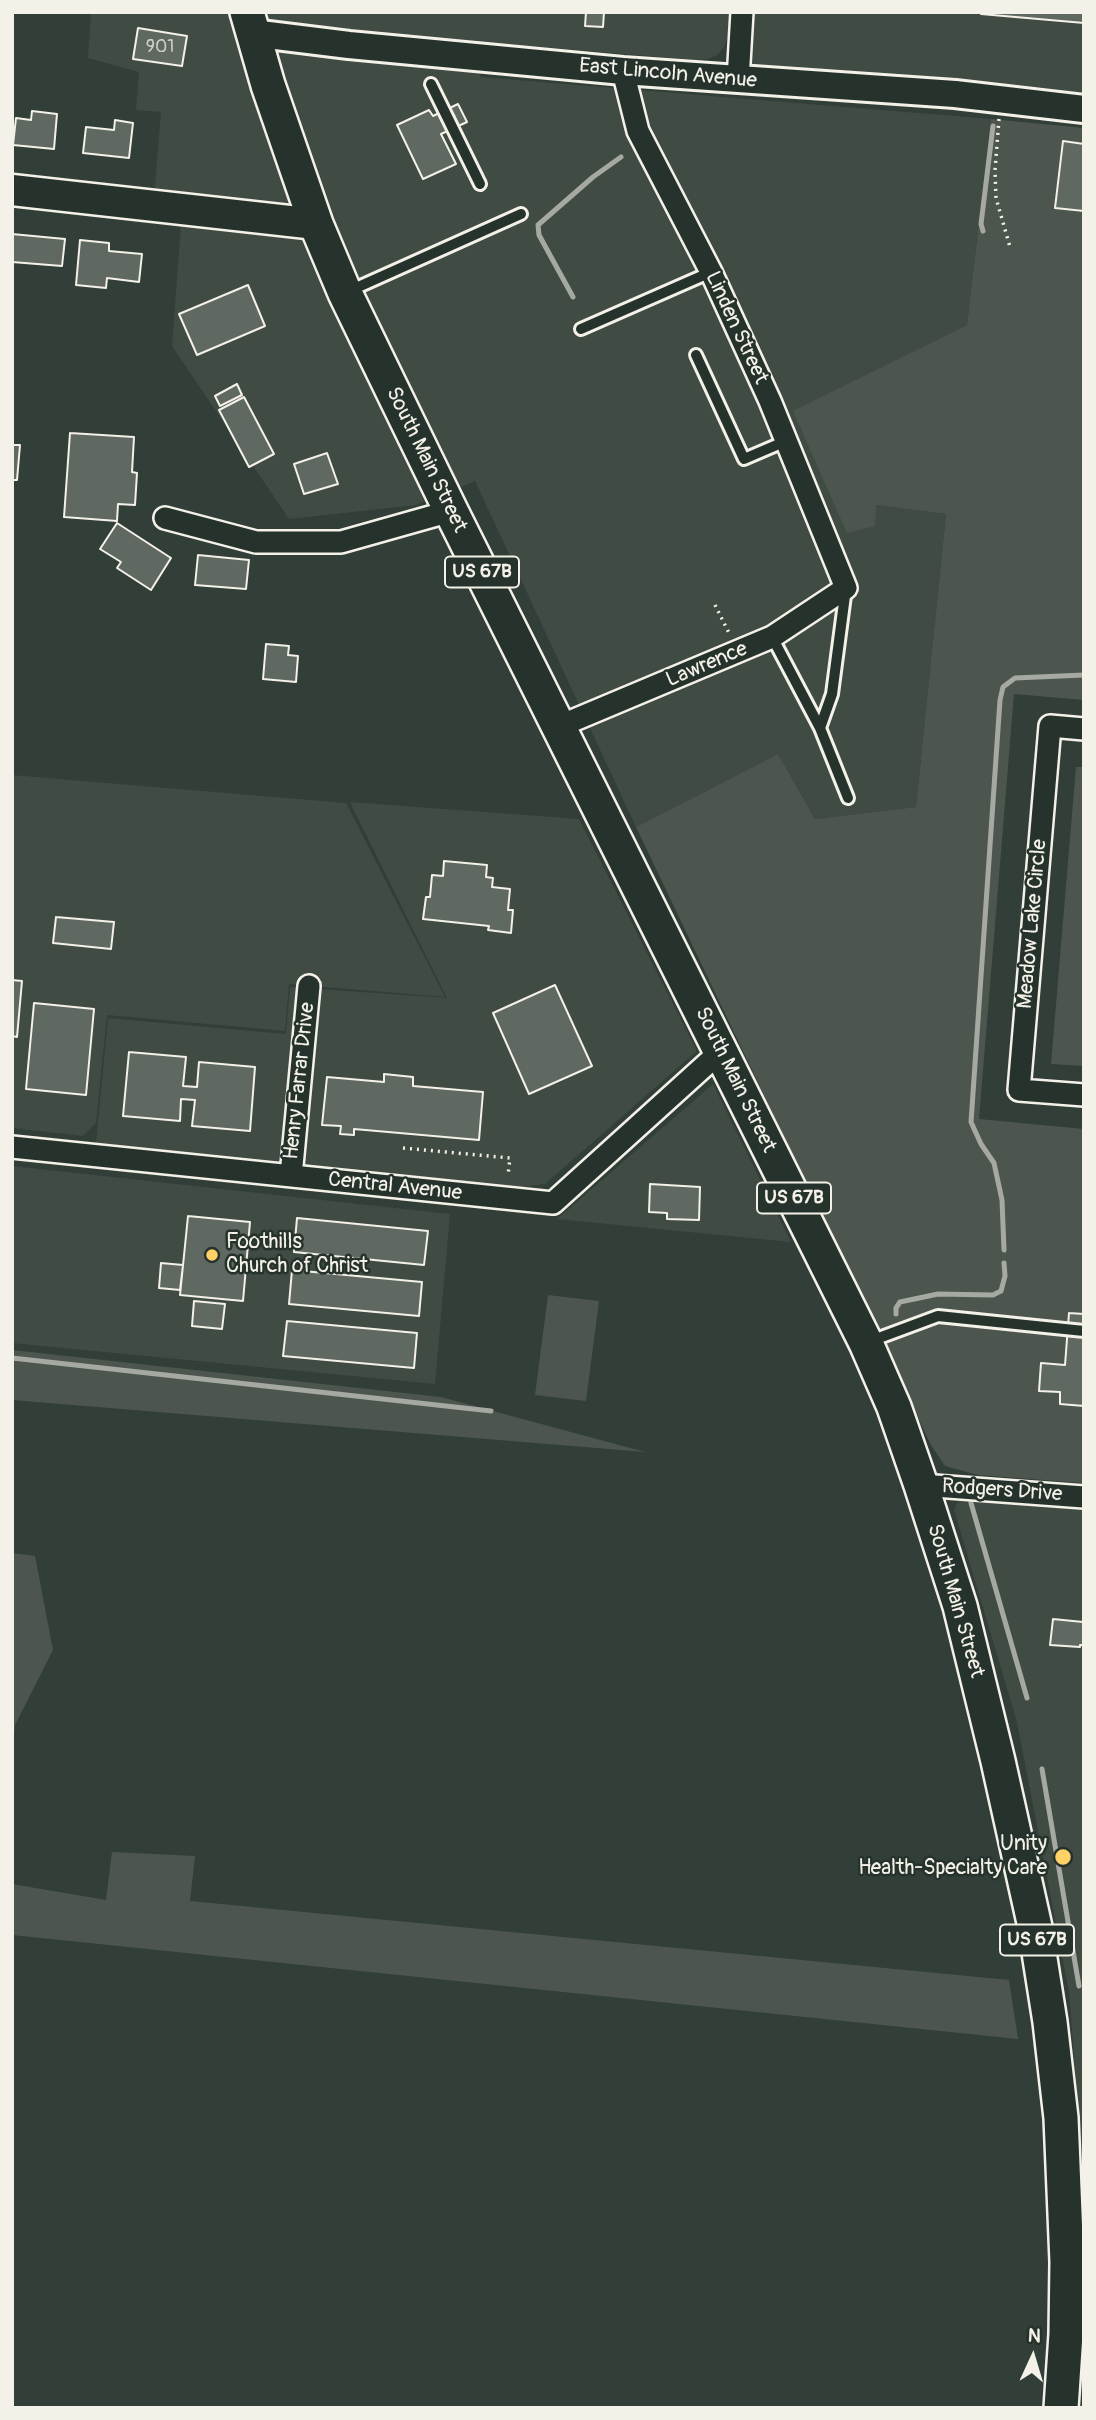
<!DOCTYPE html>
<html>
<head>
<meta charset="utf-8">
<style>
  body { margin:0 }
  #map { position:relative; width:1096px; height:2420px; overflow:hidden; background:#323e38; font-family:Pangolin,sans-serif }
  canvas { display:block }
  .frame { position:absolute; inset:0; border:14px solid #f4f1e8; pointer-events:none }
  .north { position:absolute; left:998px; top:2322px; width:70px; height:70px; -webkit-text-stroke:5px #26332d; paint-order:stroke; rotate:4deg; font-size:19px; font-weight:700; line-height:28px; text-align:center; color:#f4f1e8 }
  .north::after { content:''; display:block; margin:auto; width:24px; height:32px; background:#f4f1e8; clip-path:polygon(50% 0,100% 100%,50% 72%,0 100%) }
</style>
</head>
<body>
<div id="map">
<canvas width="1096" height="2420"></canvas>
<div class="frame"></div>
<div class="north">N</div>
</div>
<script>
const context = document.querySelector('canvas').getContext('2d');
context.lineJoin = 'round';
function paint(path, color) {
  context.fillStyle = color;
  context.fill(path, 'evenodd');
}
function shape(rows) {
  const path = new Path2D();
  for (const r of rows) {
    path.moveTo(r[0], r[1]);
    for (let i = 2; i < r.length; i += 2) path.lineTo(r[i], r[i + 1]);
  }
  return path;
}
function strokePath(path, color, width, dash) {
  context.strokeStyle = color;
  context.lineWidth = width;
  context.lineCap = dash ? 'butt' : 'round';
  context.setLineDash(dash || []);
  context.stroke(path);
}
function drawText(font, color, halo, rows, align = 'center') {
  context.font = font + ' Pangolin,sans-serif';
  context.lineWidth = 5;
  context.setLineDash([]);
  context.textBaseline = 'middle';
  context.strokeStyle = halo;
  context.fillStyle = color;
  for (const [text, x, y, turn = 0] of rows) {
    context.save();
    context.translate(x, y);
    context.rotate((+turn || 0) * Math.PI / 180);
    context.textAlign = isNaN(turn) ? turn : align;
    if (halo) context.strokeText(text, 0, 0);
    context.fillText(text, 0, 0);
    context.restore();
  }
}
paint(shape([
  [91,12,730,12,728,37,724,47,717,55,708,59,696,60,482,42,480,77,991,119,967,325,793,412,875,505,946,514,916,807,815,819,778,754,636,827,475,481,416,505,289,519,172,346,181,224,154,198,161,112,136,110,139,72,88,58],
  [754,12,1084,12,1084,93,750,66],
  [12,775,346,803,445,997,289,984,285,1031,107,1015,96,1123,83,1136,12,1128],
  [350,802,579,819,697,1051,545,1184,514,1188,96,1143,108,1018,286,1034,290,987,447,998],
  [713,1084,791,1242,557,1219],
  [12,1166,450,1214,435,1384,12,1343],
  [964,1497,1084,1505,1084,2185,1069,1992,1017,1722,954,1510,957,1503]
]), '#404b44');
paint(shape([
  [991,119,1084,128,1084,700,1014,694,979,1119,1084,1129,1084,1483,978,1475,945,1466,931,1445,636,827,778,754,815,819,916,807,946,514,876,505,875,526,847,533,793,411,967,325],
  [1076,767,1084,767,1084,1066,1051,1064],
  [548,1295,599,1301,586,1401,535,1395],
  [12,1350,441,1397,645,1452,12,1400],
  [12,1553,35,1556,53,1650,15,1725,12,1757],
  [112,1852,195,1856,190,1901,1009,1980,1018,2039,12,1935,12,1884,106,1900]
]), '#4c564f');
strokePath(shape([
  [983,231,981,224,993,126],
  [573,297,539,235,538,225,593,177,621,157],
  [1004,1250,1002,1200,994,1163,981,1144,971,1122,1000,700,1003,687,1015,678,1084,675],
  [896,1314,896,1308,900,1302,938,1294,993,1295,1001,1291,1005,1276,1004,1263],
  [12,1358,491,1411],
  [971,1503,1027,1698],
  [1042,1769,1079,1986]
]), '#a6a9a1', 5);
const building = shape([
  [586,12,604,12,603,27,585,26,586,12],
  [981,12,1084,12,1084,23,981,14,981,12],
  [138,28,187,36,182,66,133,59,138,28],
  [458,104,467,122,441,134,456,164,423,179,397,125,429,110,433,116,458,104],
  [32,111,57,114,54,149,13,145,16,118,31,120,32,111],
  [115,120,133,123,129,158,83,153,86,127,114,130,115,120],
  [1063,141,1084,144,1084,211,1055,208,1063,141],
  [12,234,65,239,62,266,12,262,12,234],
  [80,240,109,243,109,251,142,254,139,282,107,278,106,288,76,285,80,240],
  [248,285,265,326,197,355,179,314,248,285],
  [237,384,242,395,220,406,215,396,237,384],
  [244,397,274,454,249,467,219,410,244,397],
  [70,433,134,437,132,472,137,473,135,505,118,504,117,521,64,517,70,433],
  [12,445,20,445,17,480,12,480,12,445],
  [327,453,338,484,304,494,294,464,327,453],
  [117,523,171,558,151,590,117,568,121,562,100,549,117,523],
  [198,555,249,560,246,589,195,585,198,555],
  [266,644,289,646,288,655,298,656,296,682,263,679,266,644],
  [444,861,487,865,486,877,493,878,492,887,510,889,508,910,513,910,511,933,488,930,489,926,423,919,426,897,430,897,432,875,443,876,444,861],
  [56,917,114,922,111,949,53,943,56,917],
  [12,980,22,981,17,1037,12,1036,12,980],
  [555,985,592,1066,529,1094,493,1013,555,985],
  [34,1003,94,1009,86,1095,26,1089,34,1003],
  [129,1052,186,1057,183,1086,197,1087,199,1062,255,1067,250,1131,192,1126,195,1100,181,1099,180,1121,123,1116,129,1052],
  [384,1074,413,1077,413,1086,483,1092,479,1140,354,1129,354,1135,340,1134,341,1126,322,1125,327,1077,384,1082,384,1074],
  [650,1184,700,1187,699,1220,667,1219,667,1213,649,1212,650,1184],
  [188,1216,250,1222,243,1301,180,1295,188,1216],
  [297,1218,428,1231,424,1265,294,1252,297,1218],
  [161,1263,183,1265,180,1290,159,1288,161,1263],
  [292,1270,422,1282,419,1316,289,1304,292,1270],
  [194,1301,225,1304,222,1329,192,1326,194,1301],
  [1069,1313,1084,1314,1084,1406,1060,1404,1060,1392,1039,1391,1041,1363,1065,1365,1069,1313],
  [287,1321,417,1333,414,1368,283,1356,287,1321],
  [1053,1619,1083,1622,1084,1645,1080,1645,1080,1647,1050,1645,1053,1619]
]);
paint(building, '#5f6861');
strokePath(building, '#f4f1e8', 2);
const service = shape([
  [431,84,480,184],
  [347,292,521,214],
  [581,329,711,272],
  [696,355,744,459,786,441],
  [772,637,820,728,848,798],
  [820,728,832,694,846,588],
  [868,1342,938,1316,1084,1331]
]);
const minor = shape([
  [738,80,742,12],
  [165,518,256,542,341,542,451,511],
  [560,726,772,637,846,588,770,401,711,272,638,131,623,71],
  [1084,729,1050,726,1019,1090,1084,1095],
  [12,1147,553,1203,721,1051],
  [291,1176,309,986],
  [921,1485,1084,1497]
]);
const tertiary = shape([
  [252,33,349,45,623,71,955,94,1084,109]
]);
const secondary = shape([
  [12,190,316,224]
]);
const primary = shape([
  [247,12,268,85,316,224,345,293,451,511,866,1343,894,1407,921,1485,960,1606,998,1761,1035,1927,1050,2022,1061,2118,1067,2262,1066,2334,1061,2408]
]);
strokePath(service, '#f4f1e8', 16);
strokePath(minor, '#f4f1e8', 26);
strokePath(tertiary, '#f4f1e8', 32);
strokePath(secondary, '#f4f1e8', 35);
strokePath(primary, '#f4f1e8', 38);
strokePath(shape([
  [999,119,995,170,996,198,1010,247],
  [715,605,730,635],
  [403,1148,510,1158,508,1175]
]), '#f4f1e8', 3.5, [2, 5]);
strokePath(service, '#26332d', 10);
strokePath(minor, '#26332d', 21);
strokePath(tertiary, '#26332d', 26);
strokePath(secondary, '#26332d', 30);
strokePath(primary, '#26332d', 33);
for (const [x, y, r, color] of [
  [212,1255,7,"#ffd166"],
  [1063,1857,9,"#ffd166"]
]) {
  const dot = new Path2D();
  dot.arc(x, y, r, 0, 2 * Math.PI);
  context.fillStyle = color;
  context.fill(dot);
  strokePath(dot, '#26332d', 2.5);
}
drawText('18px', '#cfcfc6', null, [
  ["901",160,47]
]);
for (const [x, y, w] of [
  [482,572,74],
  [794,1198,74],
  [1037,1940,74]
]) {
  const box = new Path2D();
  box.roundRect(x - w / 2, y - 15.5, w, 31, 5);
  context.fillStyle = '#26332d';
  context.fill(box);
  strokePath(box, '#f4f1e8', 2);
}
drawText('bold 19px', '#f4f1e8', null, [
  ["US 67B",482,572],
  ["US 67B",794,1198],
  ["US 67B",1037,1940]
]);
drawText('21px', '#f4f1e8', '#26332d', [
  ["East Lincoln Avenue",668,74,5],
  ["Linden Street",736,328,65],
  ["South Main Street",426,460,64],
  ["Lawrence",707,665,-23],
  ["Meadow Lake Circle",1033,924,-85],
  ["South Main Street",735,1080,64],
  ["Henry Farrar Drive",300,1081,-84],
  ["Central Avenue",395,1187,6],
  ["Rodgers Drive",1002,1491,4],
  ["South Main Street",955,1601,74]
]);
drawText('21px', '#f4f1e8', '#26332d', [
  ["Foothills",226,1243],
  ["Church of Christ",226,1267],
  ["Unity",1047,1845,"right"],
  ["Health-Specialty Care",1047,1869,"right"]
], 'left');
</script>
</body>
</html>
